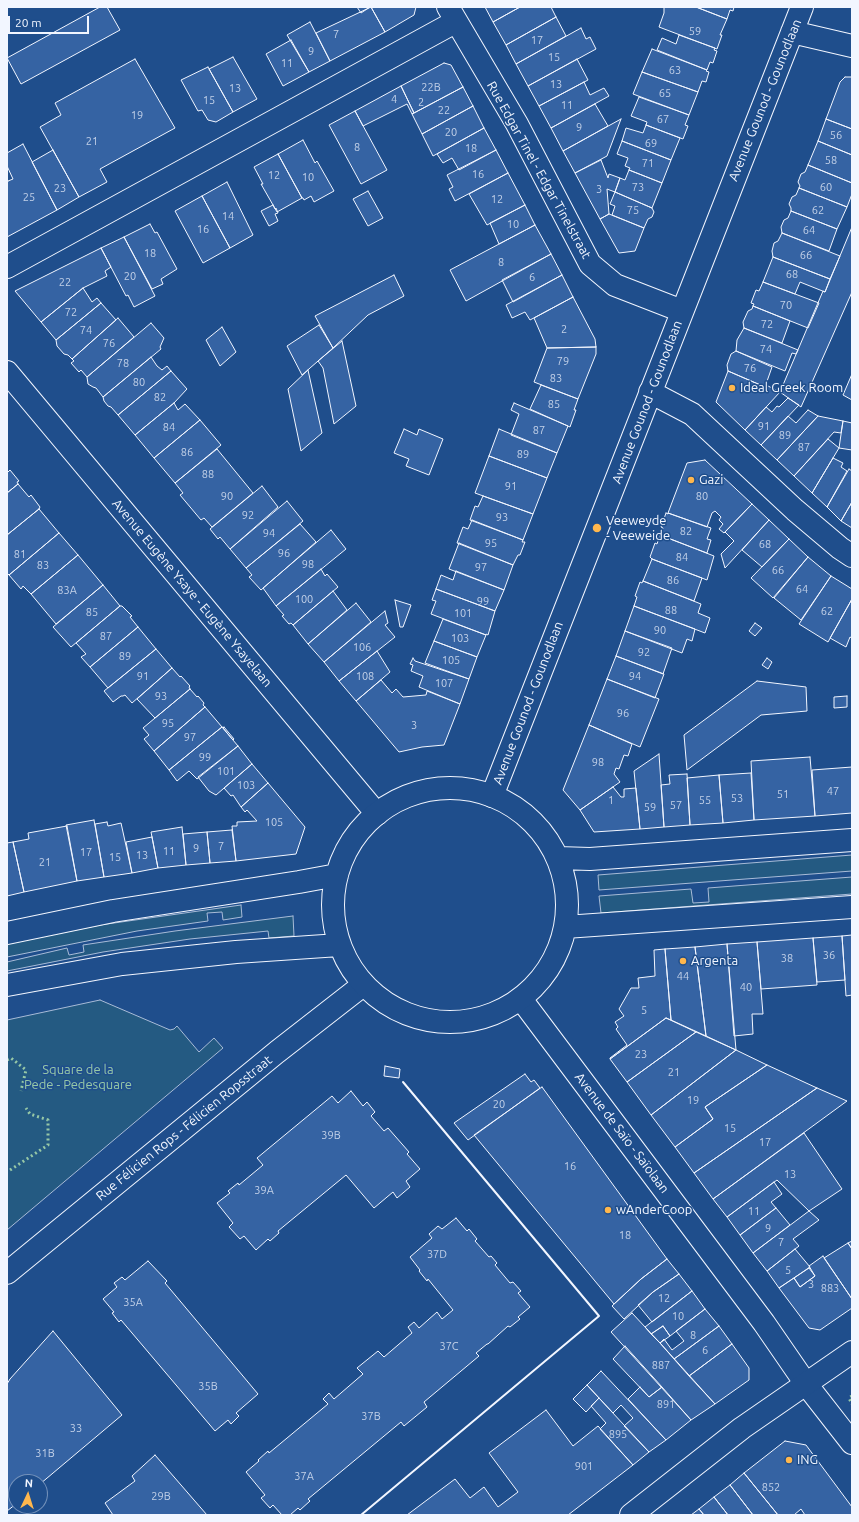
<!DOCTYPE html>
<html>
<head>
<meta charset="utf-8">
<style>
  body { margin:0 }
  #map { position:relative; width:859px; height:1522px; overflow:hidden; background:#1f4e8c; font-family:Ubuntu,sans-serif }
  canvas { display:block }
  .frame { position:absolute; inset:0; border:8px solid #f2f6ff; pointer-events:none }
  .north { position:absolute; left:8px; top:1474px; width:40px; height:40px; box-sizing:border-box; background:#1f4e8c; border:1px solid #7391ba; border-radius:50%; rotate:4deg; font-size:11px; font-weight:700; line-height:16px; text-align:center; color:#f2f6ff }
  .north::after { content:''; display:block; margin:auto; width:14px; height:18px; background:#ffb74d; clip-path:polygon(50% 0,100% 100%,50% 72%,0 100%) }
  .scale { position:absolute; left:8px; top:16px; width:81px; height:18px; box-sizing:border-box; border:2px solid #f2f6ff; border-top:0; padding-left:5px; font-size:12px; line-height:14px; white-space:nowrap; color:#f2f6ff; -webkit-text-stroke:3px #1f4e8c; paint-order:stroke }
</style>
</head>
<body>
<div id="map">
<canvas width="859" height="1522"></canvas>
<div class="frame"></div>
<div class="north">N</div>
<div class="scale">20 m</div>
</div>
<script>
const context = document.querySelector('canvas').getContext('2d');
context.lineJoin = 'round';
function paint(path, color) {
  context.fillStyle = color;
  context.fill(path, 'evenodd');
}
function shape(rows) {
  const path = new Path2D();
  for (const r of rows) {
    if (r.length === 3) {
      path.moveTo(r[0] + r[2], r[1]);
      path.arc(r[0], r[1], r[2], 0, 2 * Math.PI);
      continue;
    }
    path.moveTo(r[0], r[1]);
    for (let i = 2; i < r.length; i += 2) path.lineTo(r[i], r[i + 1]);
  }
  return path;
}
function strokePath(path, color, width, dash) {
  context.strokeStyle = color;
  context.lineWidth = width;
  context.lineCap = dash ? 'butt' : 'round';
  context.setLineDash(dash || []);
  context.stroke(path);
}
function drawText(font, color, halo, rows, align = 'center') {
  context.font = font + ' Ubuntu,sans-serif';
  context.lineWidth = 3;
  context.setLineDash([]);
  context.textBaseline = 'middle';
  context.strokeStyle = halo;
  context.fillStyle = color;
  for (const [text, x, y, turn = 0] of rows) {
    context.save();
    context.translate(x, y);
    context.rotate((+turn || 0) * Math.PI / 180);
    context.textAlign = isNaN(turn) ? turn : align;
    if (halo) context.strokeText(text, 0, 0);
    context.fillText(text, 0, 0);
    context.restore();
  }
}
const green = shape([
  [852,855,852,871,599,890,598,875,852,855],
  [852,877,852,894,601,913,599,896,691,889,693,903,709,902,708,888,852,877],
  [241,905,242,917,223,920,222,912,207,913,208,921,137,931,7,957,7,944,100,925,241,905],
  [293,916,294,936,269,938,268,931,190,939,103,952,7,971,7,962,67,948,69,955,84,952,83,945,175,931,293,916],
  [100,1000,170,1030,174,1029,177,1026,199,1052,214,1038,223,1048,7,1230,7,1020,100,1000]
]);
paint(green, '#245a82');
strokePath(green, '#a8bbd7', 1);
const building = shape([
  [100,7,107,7,120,30,21,84,7,58,100,7],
  [357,7,370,7,361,13,357,7],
  [371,7,385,32,330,61,316,33,371,7],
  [371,7,416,7,414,15,385,32,371,7],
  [485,7,520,7,493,22,485,7],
  [520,7,551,7,556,17,506,45,493,22,520,7],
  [664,7,696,7,727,19,720,35,722,35,717,49,659,27,664,13,664,7],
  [696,7,734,7,733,11,730,10,727,19,696,7],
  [556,17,566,36,516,64,506,45,556,17],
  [310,22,330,61,309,72,287,35,310,22],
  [581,28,586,39,590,37,596,49,528,86,516,64,581,28],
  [679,35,715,48,714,50,717,51,713,63,710,62,707,70,657,50,662,38,676,44,679,35],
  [291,40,309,72,283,86,266,54,291,40],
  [652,49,707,70,706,71,709,72,706,82,702,81,698,92,642,72,652,49],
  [233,57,257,99,233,112,209,69,233,57],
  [135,59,175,128,100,169,107,182,79,197,40,127,61,115,55,103,135,59],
  [577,59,588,80,539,106,528,86,577,59],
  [444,63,451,65,463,87,414,113,401,86,444,63],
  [208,67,233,112,216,122,208,120,202,110,198,111,181,80,208,67],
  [642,72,698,92,689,115,633,94,642,72],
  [845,77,852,77,852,129,826,119,840,82,845,77],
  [584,82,590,95,604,88,609,96,551,128,539,106,584,82],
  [401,86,414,113,412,114,407,104,363,126,355,111,401,86],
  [463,87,473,106,422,134,412,114,463,87],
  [639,97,689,115,685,125,688,126,683,139,646,125,647,122,631,116,639,97],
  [595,104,608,126,563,151,551,128,595,104],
  [473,106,484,128,433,156,422,134,473,106],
  [355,111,387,170,361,184,329,125,355,111],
  [621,119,607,156,575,173,563,151,621,119],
  [826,119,852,129,852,155,818,141,826,119],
  [646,125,680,138,671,160,622,141,626,128,643,133,646,125],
  [484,128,496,150,459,170,452,158,443,163,437,154,484,128],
  [303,140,315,163,317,161,334,191,314,202,311,196,304,200,303,198,302,198,278,154,303,140],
  [622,141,671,160,662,183,629,170,630,168,625,166,628,158,617,154,622,141],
  [818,141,852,155,852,183,808,165,818,141],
  [23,144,57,210,7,237,7,184,8,181,13,179,7,166,7,153,23,144],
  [53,150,79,197,57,210,32,162,53,150],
  [496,150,508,173,455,201,449,189,453,187,447,175,496,150],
  [278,154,302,198,277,212,261,184,263,184,254,167,278,154],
  [601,160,608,178,609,174,620,178,615,192,607,189,609,214,600,219,575,173,601,160],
  [808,165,852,183,852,194,847,207,799,188,800,186,798,182,801,174,805,172,808,165],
  [629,170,662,183,652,208,615,192,620,178,625,180,629,170],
  [508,173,525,205,487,225,469,194,508,173],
  [227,182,253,235,230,248,202,196,227,182],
  [799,188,847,207,837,229,791,211,791,208,789,204,792,197,796,195,799,188],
  [368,191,383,218,368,226,353,199,368,191],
  [615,192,652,208,654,212,652,217,648,219,644,228,612,215,615,206,610,204,615,192],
  [202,196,230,248,203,263,175,211,202,196],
  [273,205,275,209,276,208,278,213,275,214,278,221,269,226,261,211,273,205],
  [525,205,535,225,499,244,490,223,525,205],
  [791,211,837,229,829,251,782,233,781,227,784,220,788,218,791,211],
  [609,214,644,228,635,251,619,253,600,219,609,214],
  [150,224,155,233,157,232,177,269,161,279,163,284,152,289,124,237,150,224],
  [535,225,551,254,466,301,450,270,535,225],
  [852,227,852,292,801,407,780,392,823,291,825,292,852,227],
  [782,233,840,256,830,279,773,257,772,251,774,243,778,241,782,233],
  [124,237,155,296,134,307,128,295,126,296,101,248,124,237],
  [101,248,111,267,105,271,107,276,83,288,41,322,15,291,101,248],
  [551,254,562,275,513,302,502,280,551,254],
  [773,257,830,279,825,292,800,282,795,294,763,282,773,257],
  [394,275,404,296,368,315,333,348,315,316,394,275],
  [562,275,573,297,530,320,525,312,512,318,506,305,562,275],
  [763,282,819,303,808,328,753,306,754,304,751,303,756,290,759,291,763,282],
  [83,288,92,302,97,298,101,303,56,340,41,322,83,288],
  [573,297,595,339,596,347,547,348,534,318,573,297],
  [101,303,116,320,72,359,68,355,64,354,57,346,56,340,101,303],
  [753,306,790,321,782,343,744,328,743,322,748,311,752,309,753,306],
  [118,318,134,337,87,377,81,370,79,372,71,363,74,361,72,359,118,318],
  [151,323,164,338,160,347,161,349,103,397,96,388,93,387,88,384,87,377,151,323],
  [319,325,333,348,302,375,287,346,319,325],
  [222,327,236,352,220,366,206,340,222,327],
  [744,328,798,350,796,354,792,353,785,371,736,351,737,340,744,328],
  [342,341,356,406,334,424,323,368,318,361,342,341],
  [596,347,596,354,578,399,534,382,547,348,596,347],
  [736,351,772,367,765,387,728,371,727,365,731,354,736,351],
  [151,357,157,366,162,370,167,366,171,371,118,415,111,407,108,406,104,401,103,397,151,357],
  [308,370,322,433,301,451,288,389,308,370],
  [171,371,187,389,174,403,135,435,118,415,171,371],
  [728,371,765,387,766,385,780,392,745,430,716,402,728,371],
  [852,374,852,400,843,395,852,374],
  [541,385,578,399,574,410,576,410,570,427,530,409,541,385],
  [788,398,799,405,761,445,745,430,766,407,772,412,777,406,779,407,788,398],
  [174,403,178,410,185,404,200,420,154,458,135,435,174,403],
  [514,403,568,426,557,453,511,435,519,414,511,410,514,403],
  [808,410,818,416,777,460,761,445,788,416,796,423,808,410],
  [818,416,843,421,841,433,834,432,794,476,777,460,818,416],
  [200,420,221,445,175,483,154,458,200,420],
  [843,421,852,423,852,450,839,448,843,421],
  [404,429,417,435,419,429,443,439,429,475,406,466,409,459,394,453,404,429],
  [499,429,557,453,547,478,489,456,499,429],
  [828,439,839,448,812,493,794,476,828,439],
  [217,449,253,493,212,527,204,518,201,520,180,495,183,493,175,483,217,449],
  [489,456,547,478,533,514,475,493,489,456],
  [833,458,843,463,841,467,847,471,827,507,812,493,833,458],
  [705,460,752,504,724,533,719,529,723,524,719,520,721,517,715,511,712,513,707,527,668,513,687,463,705,460],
  [849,469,852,471,852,502,841,521,827,507,849,469],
  [7,470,8,472,10,470,19,481,17,482,18,484,7,493,7,470],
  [18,484,29,497,31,495,40,507,39,509,7,535,7,493,18,484],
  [262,486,278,507,230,549,220,537,218,539,210,529,262,486],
  [483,496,533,514,523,540,470,520,475,506,478,507,483,496],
  [287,501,303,521,246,568,230,549,287,501],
  [852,502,852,528,841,521,852,502],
  [752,504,769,520,725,568,721,554,734,541,725,532,752,504],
  [39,509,59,533,9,575,7,573,7,535,39,509],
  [666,513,668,514,668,513,711,528,707,539,711,540,707,553,660,535,663,528,661,527,666,513],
  [472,520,523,540,522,542,525,542,520,555,518,555,513,565,457,543,463,527,468,529,472,520],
  [769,520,789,539,762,567,742,550,769,520],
  [300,524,316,542,261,590,249,577,252,575,246,568,300,524],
  [331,530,346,549,276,606,263,588,331,530],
  [59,533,78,555,31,594,23,586,21,589,9,575,59,533],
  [660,535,714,556,707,580,652,559,650,557,655,543,657,544,660,535],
  [789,539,808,557,773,598,751,578,789,539],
  [459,543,513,565,504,590,449,569,459,543],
  [78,555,103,585,56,624,31,594,78,555],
  [808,557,831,576,801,620,774,598,808,557],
  [652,559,702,578,694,601,643,581,652,559],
  [321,569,325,576,327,574,338,587,293,625,291,623,289,624,282,616,284,615,276,606,321,569],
  [456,571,504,590,495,611,436,589,441,575,453,580,456,571],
  [831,576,852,589,852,599,828,642,799,624,831,576],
  [643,581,701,604,698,613,710,618,705,633,634,606,637,597,635,596,640,582,642,583,643,581],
  [103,585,120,606,71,647,53,627,103,585],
  [436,589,495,611,488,635,486,634,486,635,431,614,436,601,432,600,436,589],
  [333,591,347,610,308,644,293,625,333,591],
  [852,599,852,638,850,637,846,647,830,638,852,599],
  [395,600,411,605,403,627,400,627,395,600],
  [356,603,371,622,324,662,308,644,356,603],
  [120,606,122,606,132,616,130,617,138,627,90,667,81,657,86,654,76,643,120,606],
  [634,606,695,629,692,641,687,639,682,653,625,631,634,606],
  [385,611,388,623,385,625,395,637,339,681,324,662,385,611],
  [443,619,486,635,477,657,434,641,443,619],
  [755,623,762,628,755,636,749,631,755,623],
  [138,627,156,649,108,688,90,667,138,627],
  [625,631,672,648,663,674,616,656,625,631],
  [434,641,477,657,469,679,425,663,434,641],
  [156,649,172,668,132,703,125,695,123,696,121,696,113,702,104,691,156,649],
  [377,651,390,672,356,701,339,681,377,651],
  [616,656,664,674,655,698,607,679,616,656],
  [413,658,415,661,469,679,460,704,419,687,423,676,411,671,413,665,410,664,413,658],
  [767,658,772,662,768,669,762,665,767,658],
  [172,668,180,677,181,676,190,686,189,687,190,689,155,718,137,699,172,668],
  [607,679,659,699,640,747,589,725,607,679],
  [381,680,392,693,396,689,403,697,426,695,427,691,460,704,444,745,422,747,399,752,356,701,381,680],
  [757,681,806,687,807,711,761,715,687,770,684,735,757,681],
  [190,689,197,697,198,696,204,703,203,705,205,707,154,751,144,739,149,735,143,728,190,689],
  [847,696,847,707,834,708,834,697,847,696],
  [205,707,222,727,169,770,154,751,205,707],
  [589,725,632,744,628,756,624,755,619,769,616,768,614,774,620,782,580,810,563,790,589,725],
  [222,727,238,746,197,779,189,771,177,781,169,770,222,727],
  [224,727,234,739,233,740,223,728,224,727],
  [238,746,252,764,216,795,209,791,198,777,238,746],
  [659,754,664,827,640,829,634,771,659,754],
  [810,757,815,816,754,820,751,761,810,757],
  [252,764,268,783,241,807,233,795,231,796,224,788,252,764],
  [852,767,852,813,815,816,812,770,852,767],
  [751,773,754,820,723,823,719,775,751,773],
  [687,774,690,825,664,827,661,785,670,784,669,775,687,774],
  [719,775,723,823,690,825,687,778,719,775],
  [268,783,305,827,296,854,236,861,232,826,237,826,237,822,257,821,247,810,245,812,241,807,268,783],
  [613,787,621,797,624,797,624,789,636,788,640,829,594,832,580,810,613,787],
  [94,820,104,877,77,881,66,825,94,820],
  [107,822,108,826,121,823,132,873,104,877,95,824,107,822],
  [67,826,77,881,24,892,13,842,29,839,28,833,67,826],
  [182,827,186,865,158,868,151,832,182,827],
  [232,830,236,861,210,863,207,832,232,830],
  [207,832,210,863,186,865,183,834,207,832],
  [152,837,158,868,132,873,126,842,152,837],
  [13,842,24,892,7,896,7,843,13,842],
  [852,935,852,995,846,996,842,936,852,935],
  [842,936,845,980,817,982,813,938,842,936],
  [813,938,817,985,761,989,757,942,813,938],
  [757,942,763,1014,752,1014,753,1034,734,1036,727,944,757,942],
  [727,944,733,1015,736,1050,706,1036,695,947,727,944],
  [695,947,703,1012,706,1036,671,1020,665,949,695,947],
  [665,949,671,1020,666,1018,610,1059,610,1058,627,1045,616,1029,618,1027,615,1022,624,1016,619,1009,631,988,639,988,638,978,655,976,654,950,665,949],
  [666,1018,696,1032,627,1082,610,1059,666,1018],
  [696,1032,736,1050,651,1115,627,1082,696,1032],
  [736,1050,767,1065,705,1107,713,1119,675,1147,651,1115,736,1050],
  [767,1065,817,1088,694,1173,675,1147,713,1119,705,1107,767,1065],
  [385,1066,400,1069,399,1078,384,1076,385,1066],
  [525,1074,531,1082,534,1080,540,1088,468,1140,454,1123,525,1074],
  [542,1087,667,1259,641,1279,614,1304,474,1135,542,1087],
  [817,1088,847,1101,713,1199,694,1173,817,1088],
  [351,1091,363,1106,367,1102,375,1112,371,1116,384,1131,388,1128,409,1152,407,1154,420,1169,406,1181,410,1187,397,1198,393,1192,374,1208,346,1175,278,1231,279,1233,270,1241,268,1239,256,1250,244,1236,240,1239,229,1227,233,1223,217,1203,230,1193,228,1191,238,1183,239,1185,263,1165,257,1158,332,1096,338,1103,351,1091],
  [804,1133,842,1189,809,1211,777,1180,727,1217,713,1199,804,1133],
  [774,1182,782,1194,771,1202,776,1208,740,1235,727,1217,774,1182],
  [776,1208,790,1225,753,1253,740,1235,776,1208],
  [809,1211,819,1220,793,1239,799,1246,767,1271,753,1253,809,1211],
  [456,1218,467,1231,469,1229,477,1239,475,1241,489,1257,491,1256,497,1263,495,1265,510,1283,513,1282,521,1291,518,1293,530,1307,518,1317,520,1319,510,1327,508,1326,488,1344,487,1344,476,1353,479,1356,424,1402,427,1407,404,1426,401,1422,308,1499,310,1501,300,1510,298,1508,290,1515,282,1515,273,1505,270,1508,261,1498,265,1495,246,1472,259,1461,258,1460,268,1451,269,1453,328,1404,323,1399,329,1393,334,1399,363,1374,357,1368,378,1351,384,1357,412,1333,408,1327,414,1322,419,1328,437,1312,442,1319,453,1310,428,1279,427,1281,419,1271,420,1270,410,1257,432,1238,429,1234,438,1226,442,1229,456,1218],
  [852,1241,852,1249,848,1243,852,1241],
  [848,1243,852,1249,852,1299,824,1258,848,1243],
  [795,1249,810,1267,779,1288,767,1271,795,1249],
  [823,1256,852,1299,852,1308,820,1330,809,1328,779,1288,794,1278,800,1287,815,1276,809,1266,823,1256],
  [667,1259,679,1274,653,1292,624,1319,612,1306,641,1279,667,1259],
  [148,1261,167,1281,165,1283,258,1394,236,1413,239,1416,231,1424,228,1420,215,1431,121,1320,119,1322,112,1313,114,1312,103,1299,117,1287,114,1283,122,1277,125,1280,148,1261],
  [809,1268,815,1276,800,1287,794,1278,809,1268],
  [679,1274,692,1291,652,1322,638,1305,653,1292,679,1274],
  [692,1291,705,1309,670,1336,663,1326,651,1334,645,1327,692,1291],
  [705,1309,719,1326,674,1359,660,1343,664,1339,672,1350,684,1341,676,1331,705,1309],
  [632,1313,660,1343,715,1404,691,1420,611,1332,632,1313],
  [663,1326,670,1336,660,1343,651,1334,663,1326],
  [719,1326,732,1344,689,1376,674,1359,719,1326],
  [53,1331,122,1415,40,1484,40,1482,16,1482,16,1504,7,1511,7,1384,10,1379,53,1331],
  [732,1344,749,1368,749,1380,715,1404,689,1376,732,1344],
  [625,1346,662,1387,649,1397,613,1359,625,1346],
  [601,1371,666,1440,649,1452,624,1426,633,1418,621,1405,613,1413,587,1385,601,1371],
  [587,1385,599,1398,586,1412,573,1399,587,1385],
  [640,1387,649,1397,662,1387,691,1420,666,1440,628,1399,640,1387],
  [599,1398,649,1452,633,1465,600,1429,606,1423,591,1406,599,1398],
  [546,1410,573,1446,598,1426,633,1465,568,1515,407,1515,455,1479,470,1498,484,1487,498,1507,518,1492,489,1453,546,1410],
  [785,1441,806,1445,852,1507,852,1515,805,1515,801,1509,794,1515,778,1515,744,1473,785,1441],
  [155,1455,207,1515,113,1515,105,1503,135,1481,132,1476,155,1455],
  [744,1473,778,1515,753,1515,730,1485,744,1473],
  [730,1485,753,1515,728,1515,714,1497,730,1485],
  [714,1497,728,1515,704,1515,699,1509,714,1497],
  [699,1509,704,1515,691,1515,699,1509]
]);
paint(building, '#3563a3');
strokePath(building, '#f2f6ff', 1);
const minor = shape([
  [448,7,517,124,590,264,615,285,682,311],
  [792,32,852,46],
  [7,267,455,22],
  [7,372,377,814],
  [650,392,692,414,795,510,840,548,852,556],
  [492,796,802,7],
  [521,999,764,1323,806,1384,852,1443],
  [7,1273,277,1052,363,985]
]);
const major = shape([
  [450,905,117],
  [558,858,590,859,852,840],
  [565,927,852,907],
  [7,933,113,911,299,882,337,875],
  [7,985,122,964,236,952,339,945],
  [631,1515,742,1428,852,1352]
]);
strokePath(minor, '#f2f6ff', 24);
strokePath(major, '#f2f6ff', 24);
strokePath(minor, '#1f4e8c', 22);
strokePath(major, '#1f4e8c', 22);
strokePath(shape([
  [7,1060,11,1058,26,1070,21,1091],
  [10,1170,48,1145,48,1120,30,1114,26,1108],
  [852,1396,849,1398,852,1404]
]), '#97c8a6', 3, [2, 3]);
strokePath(shape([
  [361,1515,599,1316,403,1082]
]), '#f2f6ff', 2);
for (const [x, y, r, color] of [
  [732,388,4,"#ffb74d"],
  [691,480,4,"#ffb74d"],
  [597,528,5,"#ffb74d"],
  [683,961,4,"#ffb74d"],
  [608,1210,4,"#ffb74d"],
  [789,1460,4,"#ffb74d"]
]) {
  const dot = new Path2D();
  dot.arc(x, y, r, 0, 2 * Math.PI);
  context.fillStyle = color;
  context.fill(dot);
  strokePath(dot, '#1f4e8c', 1.5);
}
drawText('11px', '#c3d1e8', null, [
  ["59",695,31],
  ["7",336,34],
  ["17",537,40],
  ["9",311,51],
  ["15",554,57],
  ["11",287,63],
  ["63",675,70],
  ["13",556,84],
  ["22B",431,87],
  ["13",235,88],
  ["65",665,93],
  ["4",394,99],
  ["15",209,100],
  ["2",421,102],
  ["11",567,105],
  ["22",444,110],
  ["19",137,115],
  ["67",663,119],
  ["9",579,127],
  ["20",451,132],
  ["56",836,135],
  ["21",92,141],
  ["69",651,143],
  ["8",357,147],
  ["18",471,148],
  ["58",831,160],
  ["71",648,163],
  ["16",478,174],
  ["12",274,175],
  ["10",308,177],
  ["73",638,187],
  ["60",826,187],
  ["23",60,188],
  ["3",599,189],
  ["25",29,197],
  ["12",497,199],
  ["75",633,210],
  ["62",818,210],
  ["14",228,216],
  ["10",513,224],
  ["16",203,229],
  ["64",809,230],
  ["18",150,253],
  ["66",806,255],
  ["8",501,262],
  ["68",792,274],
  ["20",130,276],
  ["6",532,277],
  ["22",65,282],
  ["70",786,305],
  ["72",71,312],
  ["72",767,324],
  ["2",564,329],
  ["74",86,330],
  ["76",109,343],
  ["74",766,349],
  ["79",563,361],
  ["78",123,363],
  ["76",750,368],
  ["83",556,378],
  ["80",139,382],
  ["82",160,397],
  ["85",554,404],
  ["91",764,426],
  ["84",169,427],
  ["87",539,430],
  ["89",785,435],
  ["87",804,447],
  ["86",187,452],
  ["89",523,454],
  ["88",208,474],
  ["91",511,486],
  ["90",227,496],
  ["80",702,496],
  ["92",248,515],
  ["93",502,517],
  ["82",686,531],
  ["94",269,533],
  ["95",491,543],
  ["68",765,544],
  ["96",284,553],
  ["81",20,554],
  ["84",682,557],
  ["98",308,564],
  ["83",43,565],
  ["97",481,567],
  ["66",778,570],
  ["86",673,580],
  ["64",802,589],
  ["83A",67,590],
  ["100",304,599],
  ["99",483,601],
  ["88",671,610],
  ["62",827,611],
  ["85",92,612],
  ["101",463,613],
  ["90",660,630],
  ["87",106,636],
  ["103",460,638],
  ["106",362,647],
  ["92",644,652],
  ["89",125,656],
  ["105",451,660],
  ["91",143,676],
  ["108",365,676],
  ["94",635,676],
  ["107",444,683],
  ["93",161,696],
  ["96",623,713],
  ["95",168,723],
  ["3",414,725],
  ["97",190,737],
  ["99",205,757],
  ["98",598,762],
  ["101",226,771],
  ["103",246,785],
  ["47",833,791],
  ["51",783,794],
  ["53",737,798],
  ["1",611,800],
  ["55",705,800],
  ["57",676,805],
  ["59",650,807],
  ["105",274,822],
  ["7",221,846],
  ["9",196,848],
  ["11",169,851],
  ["17",86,852],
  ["13",142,855],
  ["15",115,857],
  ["21",45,862],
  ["36",829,955],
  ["38",787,958],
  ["44",683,976],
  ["40",746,987],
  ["5",644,1010],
  ["23",641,1054],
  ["21",674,1072],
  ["19",693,1100],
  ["20",499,1104],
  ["15",730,1128],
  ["39B",331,1135],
  ["17",765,1142],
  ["16",570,1166],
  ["13",790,1174],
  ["39A",264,1190],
  ["11",754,1211],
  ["9",768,1228],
  ["18",625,1235],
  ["7",781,1242],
  ["37D",437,1254],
  ["5",788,1270],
  ["3",811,1284],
  ["883",830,1288],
  ["12",664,1298],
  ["35A",133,1302],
  ["10",678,1316],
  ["8",693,1335],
  ["37C",449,1346],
  ["6",705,1350],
  ["887",661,1365],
  ["35B",208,1386],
  ["891",666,1404],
  ["37B",371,1416],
  ["33",76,1428],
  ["895",618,1434],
  ["31B",45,1453],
  ["901",584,1466],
  ["37A",304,1476],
  ["852",771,1487],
  ["29B",161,1496]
]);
drawText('13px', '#f2f6ff', '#1f4e8c', [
  ["Avenue Gounod - Gounodlaan",765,100,-68],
  ["Rue Edgar Tinel - Edgar Tinelstraat",539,170,61],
  ["Avenue Gounod - Gounodlaan",647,402,-69],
  ["Avenue Eugène Ysaye - Eugène Ysayelaan",192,593,50],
  ["Avenue Gounod - Gounodlaan",528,703,-69],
  ["Rue Félicien Rops - Félicien Ropsstraat",184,1128,-39],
  ["Avenue de Saïo - Saïolaan",622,1133,53]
]);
drawText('13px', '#f2f6ff', '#1f4e8c', [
  ["Ideal Greek Room",740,388],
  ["Gazi",699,480],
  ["Veeweyde",606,521],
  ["- Veeweide",606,536],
  ["Argenta",691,961],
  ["wAnderCoop",616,1210],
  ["ING",797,1460]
], 'left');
drawText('13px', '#97c8a6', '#1f4e8c', [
  ["Square de la",78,1070],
  ["Pede - Pedesquare",78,1085]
]);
</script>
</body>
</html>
